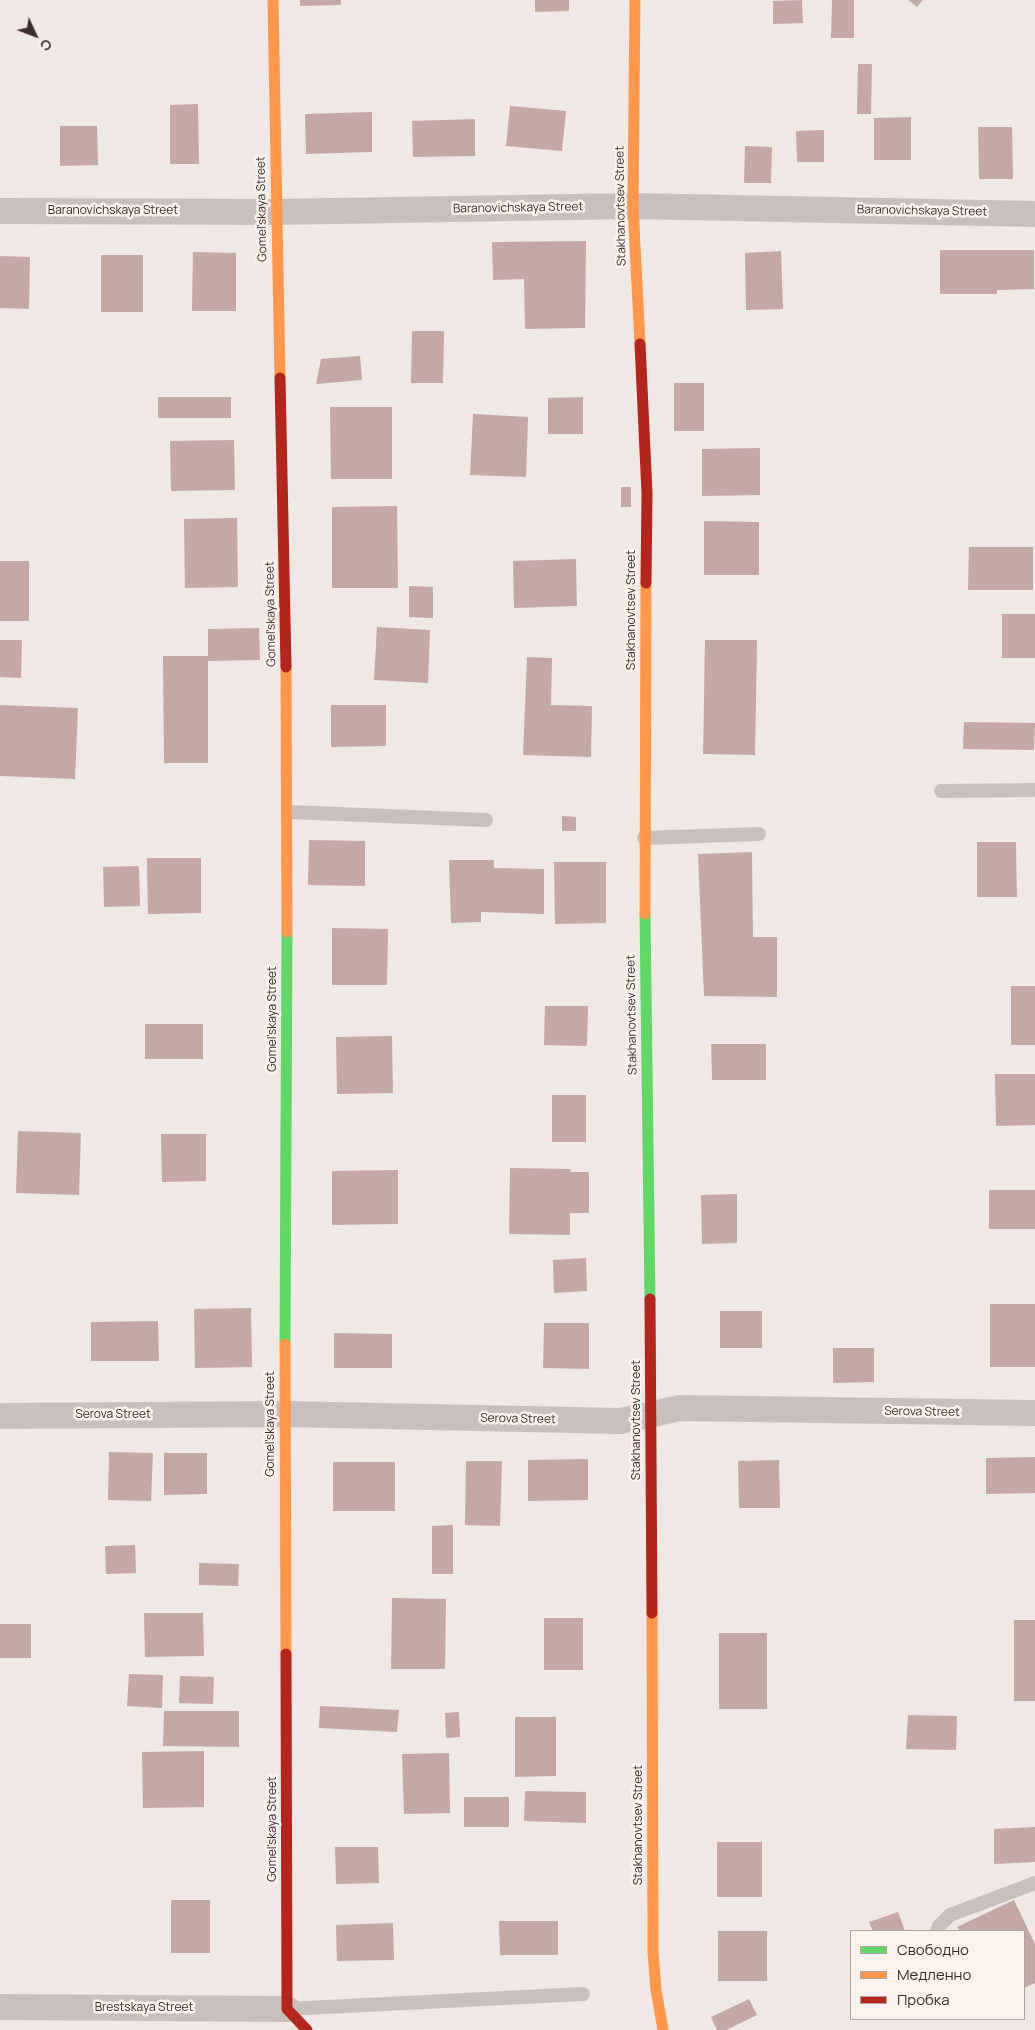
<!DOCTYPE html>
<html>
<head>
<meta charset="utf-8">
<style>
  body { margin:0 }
  #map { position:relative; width:1035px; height:2030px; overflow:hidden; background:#f0e8e5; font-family:Manrope,sans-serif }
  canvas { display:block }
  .legend { position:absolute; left:850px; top:1930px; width:175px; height:90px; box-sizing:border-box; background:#fbf2ee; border:1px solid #aea3a0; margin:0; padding:6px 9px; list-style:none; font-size:15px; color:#3b2c2b }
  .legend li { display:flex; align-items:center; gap:10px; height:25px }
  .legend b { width:25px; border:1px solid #aea3a0 }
  .north { position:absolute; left:10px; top:10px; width:50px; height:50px; -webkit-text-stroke:4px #fbf2ee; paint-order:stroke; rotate:133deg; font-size:14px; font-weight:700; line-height:20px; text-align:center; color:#3b2c2b }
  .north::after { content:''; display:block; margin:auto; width:18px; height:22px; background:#3b2c2b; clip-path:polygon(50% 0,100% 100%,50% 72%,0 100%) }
</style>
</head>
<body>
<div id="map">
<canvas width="1035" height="2030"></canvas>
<ul class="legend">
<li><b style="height:6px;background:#63d668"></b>Свободно</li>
<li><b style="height:6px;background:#ff974d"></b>Медленно</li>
<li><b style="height:6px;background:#b3261e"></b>Пробка</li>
</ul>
<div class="north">С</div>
</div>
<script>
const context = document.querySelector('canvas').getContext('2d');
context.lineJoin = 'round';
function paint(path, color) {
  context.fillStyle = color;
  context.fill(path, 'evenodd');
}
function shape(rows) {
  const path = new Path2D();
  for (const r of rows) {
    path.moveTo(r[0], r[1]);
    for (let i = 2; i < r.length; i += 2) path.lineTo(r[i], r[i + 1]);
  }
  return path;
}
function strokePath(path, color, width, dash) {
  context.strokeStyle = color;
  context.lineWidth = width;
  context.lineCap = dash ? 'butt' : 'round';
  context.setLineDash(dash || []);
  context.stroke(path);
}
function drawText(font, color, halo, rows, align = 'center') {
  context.font = font + ' Manrope,sans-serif';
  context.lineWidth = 5;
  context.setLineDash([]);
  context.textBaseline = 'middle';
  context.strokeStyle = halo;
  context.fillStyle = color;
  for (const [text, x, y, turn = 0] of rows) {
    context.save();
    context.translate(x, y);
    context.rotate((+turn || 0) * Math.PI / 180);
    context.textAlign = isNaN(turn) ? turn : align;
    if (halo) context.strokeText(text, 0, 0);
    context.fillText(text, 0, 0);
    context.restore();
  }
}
paint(shape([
  [300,0,341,0,341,5,300,6],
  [535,0,569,0,569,11,535,12],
  [802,0,803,23,773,24,773,1],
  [832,0,854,0,854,38,831,38],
  [908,0,923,0,917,7],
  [858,64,872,64,871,114,857,114],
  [198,104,199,164,170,164,170,105],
  [510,106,566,111,562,151,506,146],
  [372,112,372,152,306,154,305,114],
  [911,117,911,160,874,160,874,118],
  [475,119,475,156,413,157,412,121],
  [60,126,97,126,98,165,60,166],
  [978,127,1012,127,1013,179,979,179],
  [824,130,824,162,797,162,796,131],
  [745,146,772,147,771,183,744,183],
  [586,241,585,328,525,329,524,279,493,280,492,242],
  [940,250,1034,250,1034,289,997,290,997,294,940,294],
  [781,251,783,309,746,310,745,253],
  [193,252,236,253,236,311,192,311],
  [101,255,143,255,143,312,101,312],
  [0,256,30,257,29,309,0,308],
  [412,331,444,331,443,383,411,383],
  [360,356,362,380,316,384,321,359],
  [674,383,704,383,704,431,674,431],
  [158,397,231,397,231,418,158,418],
  [583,397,583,434,548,434,548,398],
  [330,407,392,407,392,479,331,479],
  [473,414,528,417,526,477,470,475],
  [234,440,235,490,171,491,170,441],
  [760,448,760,495,702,496,702,449],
  [621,487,631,487,631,507,621,507],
  [397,506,398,588,332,588,332,507],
  [237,518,238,587,185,588,184,519],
  [704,521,759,522,759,575,704,575],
  [969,547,1033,547,1033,590,968,590],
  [576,559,577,606,514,608,513,561],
  [0,561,29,561,29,621,0,621],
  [409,586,433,587,433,618,409,617],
  [1002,614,1035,614,1035,658,1002,658],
  [377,627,430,630,428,683,374,680],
  [259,628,260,660,208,661,208,763,164,763,163,656,208,656,208,629],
  [0,640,22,640,21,678,0,677],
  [705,640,757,640,755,755,703,754],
  [527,657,552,658,551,705,592,706,591,757,523,755],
  [0,705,78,708,75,779,0,776],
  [331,705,386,705,386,746,331,747],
  [964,722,1035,723,1034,750,963,749],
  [562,816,576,817,576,831,562,831],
  [309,840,365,841,365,886,308,885],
  [977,842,1016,842,1017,897,977,897],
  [752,852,753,937,777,937,777,997,704,996,698,854],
  [147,858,201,858,201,913,148,914],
  [449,860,494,860,494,868,544,869,544,914,481,912,481,922,451,923],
  [554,862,606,862,606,923,555,924],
  [139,866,140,906,104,907,103,867],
  [332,928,388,929,387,985,332,985],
  [1011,986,1035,986,1035,1045,1011,1045],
  [545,1006,588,1006,587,1046,544,1045],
  [145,1024,203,1024,203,1059,145,1059],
  [392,1036,393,1093,337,1094,336,1037],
  [711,1044,766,1044,766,1080,712,1080],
  [995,1074,1035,1074,1035,1125,996,1126],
  [552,1095,586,1095,586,1142,552,1142],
  [18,1131,81,1133,79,1195,16,1193],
  [161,1134,206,1134,206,1181,162,1182],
  [510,1168,570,1169,571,1172,589,1172,589,1213,570,1213,570,1235,509,1234],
  [398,1170,398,1224,332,1225,332,1171],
  [989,1190,1035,1190,1035,1229,989,1229],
  [737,1194,737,1243,702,1244,701,1195],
  [586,1258,587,1291,554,1293,553,1260],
  [990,1304,1035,1304,1035,1367,990,1367],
  [251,1308,252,1367,195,1368,194,1309],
  [720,1311,762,1311,762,1348,720,1348],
  [158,1321,159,1361,91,1361,91,1322],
  [544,1323,589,1323,589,1369,543,1368],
  [334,1333,392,1334,392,1368,334,1368],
  [833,1348,874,1348,874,1382,833,1383],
  [109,1452,153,1453,151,1501,108,1500],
  [164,1453,207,1453,207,1494,164,1495],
  [1035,1457,1035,1493,986,1494,986,1458],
  [588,1459,588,1500,528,1501,528,1460],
  [779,1460,780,1508,739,1508,738,1461],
  [466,1461,502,1461,500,1526,465,1525],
  [333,1462,395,1462,395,1511,333,1511],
  [453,1525,453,1574,432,1574,432,1526],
  [135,1545,136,1573,106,1574,105,1546],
  [199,1563,239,1564,238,1586,199,1585],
  [392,1598,446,1599,445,1669,391,1669],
  [144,1613,203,1613,204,1656,145,1657],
  [544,1618,583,1618,583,1670,544,1670],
  [1014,1620,1035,1620,1035,1701,1014,1701],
  [0,1624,31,1624,31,1658,0,1658],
  [719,1633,767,1633,767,1709,719,1709],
  [129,1674,163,1675,162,1708,127,1706],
  [180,1676,214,1677,213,1704,179,1703],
  [320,1706,399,1710,397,1732,319,1728],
  [164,1711,239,1711,239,1747,163,1746],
  [459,1712,460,1737,446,1738,445,1713],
  [908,1715,957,1716,956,1750,906,1749],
  [515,1717,556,1717,556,1776,515,1777],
  [204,1751,204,1807,143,1808,142,1752],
  [449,1753,450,1813,404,1814,402,1754],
  [525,1791,586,1792,586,1823,524,1821],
  [464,1797,509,1797,509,1827,464,1827],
  [1035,1827,1035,1862,994,1864,994,1829],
  [717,1842,762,1842,762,1897,717,1897],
  [335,1847,378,1847,379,1883,336,1884],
  [171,1900,210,1900,210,1953,171,1953],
  [1014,1900,1035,1944,1035,1983,1024,1988,1024,1931,960,1931,957,1927],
  [898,1912,905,1931,873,1931,869,1922],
  [499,1921,558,1921,558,1955,500,1955],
  [393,1923,394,1960,337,1961,336,1925],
  [718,1931,767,1931,767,1981,718,1981],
  [749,1999,757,2015,726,2030,717,2030,711,2017]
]), '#c3a8a6');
strokePath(shape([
  [941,791,1035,790],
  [288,812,486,820],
  [644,838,759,834],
  [937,1931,939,1926,950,1915,1035,1883],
  [287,2009,583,1994]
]), '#c9c0be', 14);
strokePath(shape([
  [0,211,275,212,633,206,1035,214],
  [0,1416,285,1414,621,1421,680,1408,1035,1413],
  [0,2007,287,2009]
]), '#c9c0be', 26);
strokePath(shape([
  [645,914,650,1299],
  [285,1344,287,932]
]), '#63d668', 11);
strokePath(shape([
  [273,0,280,378],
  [635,0,633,206,640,344],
  [286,667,287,932],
  [645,914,646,583],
  [285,1344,286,1654],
  [652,1613,653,1952,656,1990,663,2030]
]), '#ff974d', 11);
strokePath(shape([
  [640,344,647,493,646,583],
  [280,378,286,667],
  [650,1299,652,1613],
  [286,1654,287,2009,307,2030]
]), '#b3261e', 11);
drawText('12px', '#3b2c2b', '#fbf2ee', [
  ["Stakhanovtsev Street",621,206,-91],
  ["Baranovichskaya Street",518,208,-1],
  ["Gomel'skaya Street",262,209,-91],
  ["Baranovichskaya Street",113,211],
  ["Baranovichskaya Street",922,211,1],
  ["Stakhanovtsev Street",632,610,-90],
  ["Gomel'skaya Street",271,614,-91],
  ["Stakhanovtsev Street",632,1015,-91],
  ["Gomel'skaya Street",273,1019,-90],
  ["Serova Street",922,1412,1],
  ["Serova Street",113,1415],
  ["Serova Street",518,1419,1],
  ["Stakhanovtsev Street",637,1420,-90],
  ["Gomel'skaya Street",271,1424,-90],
  ["Stakhanovtsev Street",639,1825,-90],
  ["Gomel'skaya Street",273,1829,-90],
  ["Brestskaya Street",144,2008]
]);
</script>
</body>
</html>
